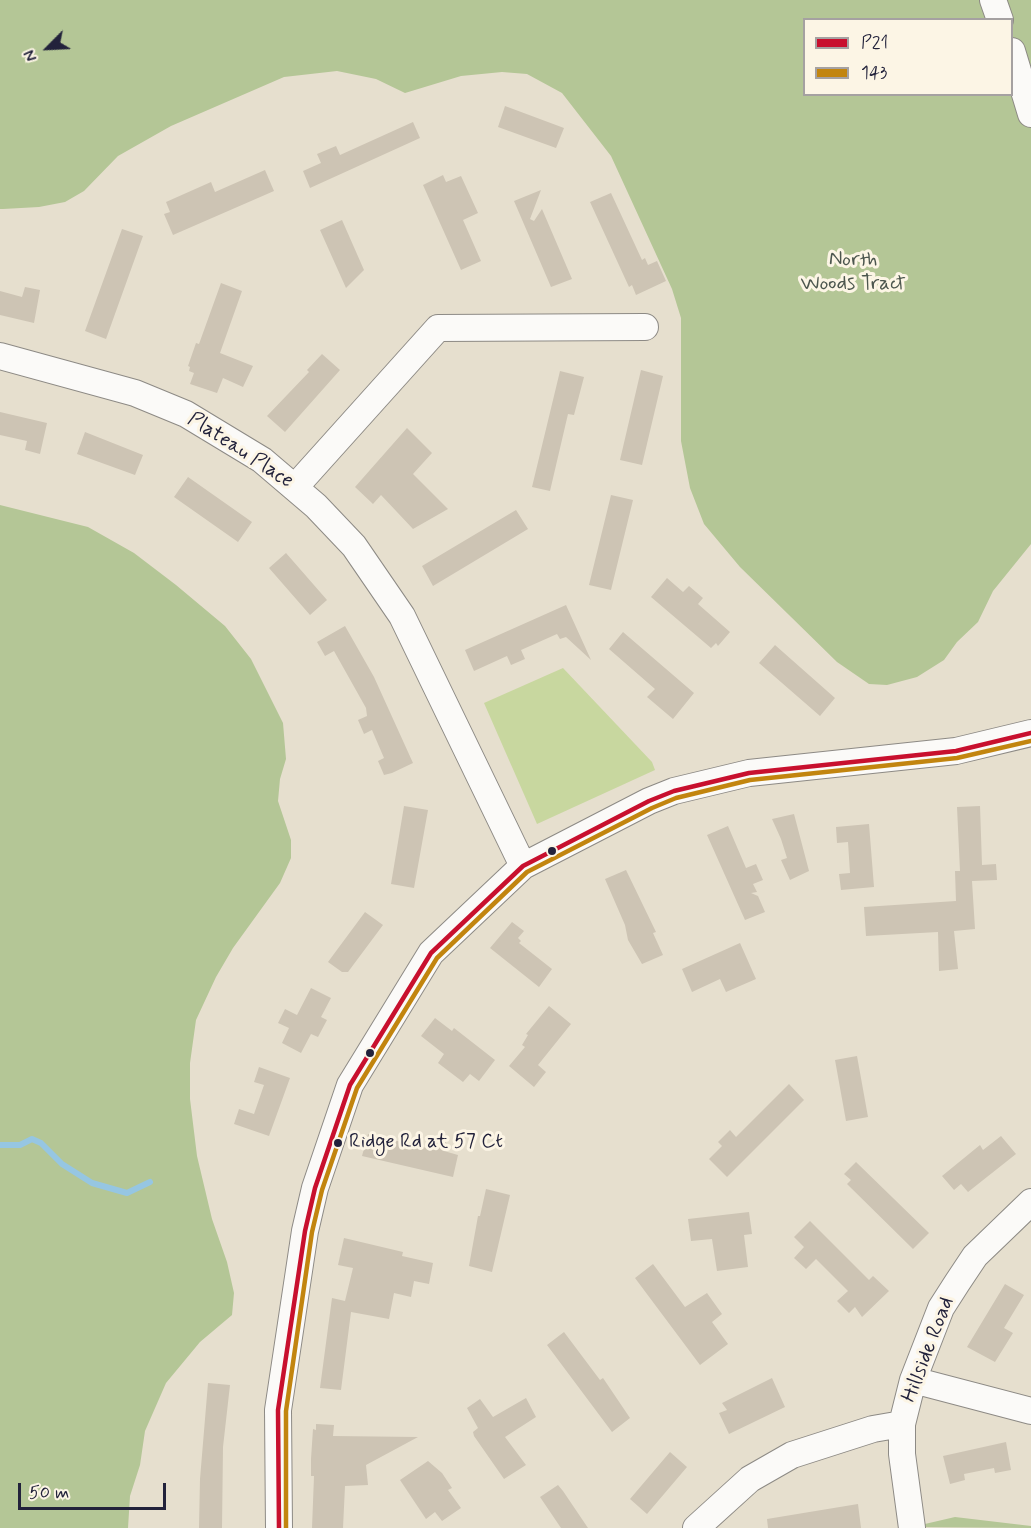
<!DOCTYPE html>
<html>
<head>
<meta charset="utf-8">
<style>
  body { margin:0 }
  #map { position:relative; width:1031px; height:1528px; overflow:hidden; background:#e6dfce; font-family:Mynerve,sans-serif }
  canvas { display:block }
  .legend { position:absolute; left:803px; top:18px; width:210px; height:78px; box-sizing:border-box; background:#fcf5e5; border:2px solid #a5a1a1; margin:0; padding:8px 10px; list-style:none; font-size:18px; color:#22223b }
  .legend li { display:flex; align-items:center; gap:12px; height:30px }
  .legend b { width:30px; border:2px solid #a5a1a1 }
  .north { position:absolute; left:18px; top:18px; width:60px; height:60px; -webkit-text-stroke:4px #fcf5e5; paint-order:stroke; rotate:246deg; font-size:16px; font-weight:700; line-height:24px; text-align:center; color:#22223b }
  .north::after { content:''; display:block; margin:auto; width:21px; height:27px; background:#22223b; clip-path:polygon(50% 0,100% 100%,50% 72%,0 100%) }
  .scale { position:absolute; left:18px; top:1483px; width:148px; height:27px; box-sizing:border-box; border:3px solid #22223b; border-top:0; padding-left:8px; font-size:18px; line-height:21px; white-space:nowrap; color:#22223b; -webkit-text-stroke:4px #fcf5e5; paint-order:stroke }
</style>
</head>
<body>
<div id="map">
<canvas width="1031" height="1528"></canvas>
<ul class="legend">
<li><b style="height:8px;background:#c8102e"></b>P21</li>
<li><b style="height:8px;background:#c2850f"></b>143</li>
</ul>
<div class="north">N</div>
<div class="scale">50 m</div>
</div>
<script>
const context = document.querySelector('canvas').getContext('2d');
context.lineJoin = 'round';
function paint(path, color) {
  context.fillStyle = color;
  context.fill(path, 'evenodd');
}
function shape(rows) {
  const path = new Path2D();
  for (const r of rows) {
    path.moveTo(r[0], r[1]);
    for (let i = 2; i < r.length; i += 2) path.lineTo(r[i], r[i + 1]);
  }
  return path;
}
function strokePath(path, color, width, dash) {
  context.strokeStyle = color;
  context.lineWidth = width;
  context.lineCap = dash ? 'butt' : 'round';
  context.setLineDash(dash || []);
  context.stroke(path);
}
function drawText(font, color, halo, rows, align = 'center') {
  context.font = font + ' Mynerve,sans-serif';
  context.lineWidth = 6;
  context.setLineDash([]);
  context.textBaseline = 'middle';
  context.strokeStyle = halo;
  context.fillStyle = color;
  for (const [text, x, y, turn = 0] of rows) {
    context.save();
    context.translate(x, y);
    context.rotate((+turn || 0) * Math.PI / 180);
    context.textAlign = isNaN(turn) ? turn : align;
    if (halo) context.strokeText(text, 0, 0);
    context.fillText(text, 0, 0);
    context.restore();
  }
}
paint(shape([
  [563,668,652,762,655,770,537,824,484,703]
]), '#c8d79f');
paint(shape([
  [0,0,1031,0,1031,544,993,591,978,622,957,642,944,660,917,677,887,685,869,684,837,662,740,567,704,524,690,488,681,441,681,318,672,289,611,156,562,93,527,74,502,72,461,76,405,93,376,79,337,71,284,77,171,126,118,156,84,191,65,202,39,207,3,209,0,209],
  [804,20,1012,20,1012,94,804,94],
  [0,505,88,527,134,553,176,585,225,626,251,659,283,723,286,759,280,779,278,801,291,840,291,858,280,883,233,948,216,977,196,1020,190,1063,190,1099,197,1156,212,1219,227,1262,234,1293,232,1315,200,1342,166,1383,145,1431,140,1465,130,1496,128,1528,0,1528],
  [955,1517,1031,1526,1031,1528,912,1527]
]), '#b4c696');
strokePath(shape([
  [0,1145,20,1145,32,1139,41,1143,62,1164,92,1183,127,1193,150,1182]
]), '#96c6e2', 6);
paint(shape([
  [505,106,564,128,556,148,498,127],
  [413,122,420,138,310,188,303,171,321,163,317,154,336,146,340,155],
  [265,170,274,191,173,235,164,214,170,212,166,202,211,182,215,192],
  [443,175,446,182,461,176,478,213,463,220,481,261,461,270,423,185],
  [541,190,530,219,534,221,542,209,572,279,551,287,514,201],
  [611,193,642,260,645,258,648,265,657,261,666,281,636,295,632,285,629,287,590,202],
  [342,220,364,270,346,288,320,230],
  [122,229,143,236,106,339,85,331],
  [221,283,242,291,220,353,253,366,243,387,223,378,217,393,190,384,194,373,189,371,190,367,188,366,196,343,199,344],
  [25,287,40,290,34,323,0,315,0,291,22,297],
  [322,354,340,370,285,432,267,416,309,372,307,370],
  [641,370,663,376,642,465,620,460],
  [560,371,584,377,574,415,568,414,550,491,532,487],
  [0,412,47,423,40,454,25,450,27,441,0,435],
  [407,428,432,453,413,474,448,509,413,529,381,495,373,504,355,487],
  [85,432,143,455,135,475,77,454],
  [188,477,252,522,238,542,174,497],
  [611,495,633,500,611,590,589,585],
  [516,510,528,529,433,586,422,566],
  [286,553,327,600,310,615,269,568],
  [667,578,683,592,689,586,703,598,698,604,730,632,718,646,716,643,711,648,651,597],
  [566,605,591,660,566,637,560,639,557,634,521,650,525,659,511,665,507,656,474,671,465,650],
  [345,626,374,677,413,763,392,773,384,775,378,761,384,758,372,730,364,734,358,720,367,716,366,708,334,651,325,656,317,642],
  [623,632,694,693,673,719,647,697,655,689,609,649],
  [775,645,835,698,820,716,759,663],
  [404,806,428,810,414,888,391,884],
  [980,806,982,865,996,864,997,880,972,881,975,929,954,931,958,969,939,971,938,932,866,936,864,907,956,901,955,871,960,871,957,807],
  [794,814,809,871,790,880,781,860,787,858,781,839,772,819],
  [869,824,874,887,841,890,839,874,850,873,848,842,837,843,836,827],
  [728,826,746,868,756,864,763,880,753,884,757,892,751,893,758,896,765,912,745,920,707,835],
  [626,870,656,932,653,933,663,955,642,964,628,940,625,925,605,879],
  [365,912,383,925,348,972,342,972,328,962],
  [512,922,524,931,518,938,521,941,519,943,552,969,539,987,490,948],
  [740,943,756,979,726,992,720,979,692,992,682,969],
  [311,988,331,998,321,1017,327,1020,318,1037,311,1034,301,1053,282,1043,289,1028,278,1023,285,1009,297,1015],
  [549,1006,571,1024,538,1065,546,1072,534,1087,509,1066,525,1047,522,1045,528,1035,526,1034],
  [435,1018,452,1031,454,1028,495,1060,479,1081,470,1074,463,1082,438,1063,444,1054,421,1036],
  [857,1056,868,1117,846,1121,835,1060],
  [259,1067,290,1078,269,1136,234,1124,239,1109,254,1114,264,1085,254,1082],
  [789,1084,804,1100,727,1177,709,1159,722,1146,718,1142,730,1130,736,1137],
  [368,1134,427,1148,430,1138,446,1142,444,1151,458,1155,453,1177,362,1156],
  [1001,1136,1016,1154,968,1192,961,1184,954,1190,942,1176,980,1145,983,1150],
  [856,1162,929,1233,913,1249,847,1184,851,1180,844,1174],
  [486,1189,510,1195,492,1272,469,1266,478,1216,480,1216],
  [749,1212,752,1234,744,1235,748,1267,717,1271,712,1239,691,1241,688,1219],
  [810,1221,869,1280,873,1276,889,1291,862,1317,855,1307,849,1313,837,1301,848,1291,816,1259,806,1269,794,1258,804,1247,794,1237],
  [344,1238,403,1252,402,1256,433,1263,429,1284,414,1281,411,1297,394,1293,389,1319,351,1312,341,1390,320,1388,332,1298,345,1301,353,1268,338,1265],
  [653,1264,685,1307,707,1293,722,1314,712,1322,728,1344,700,1365,635,1278],
  [1005,1284,1024,1295,1004,1328,1013,1333,995,1362,967,1347],
  [564,1332,600,1380,603,1378,630,1418,612,1432,547,1345],
  [772,1378,785,1407,729,1434,719,1413,727,1410,722,1403],
  [208,1383,230,1385,223,1447,222,1528,199,1528,200,1479],
  [526,1398,536,1417,505,1437,526,1465,504,1479,474,1436,473,1432,478,1428,467,1408,480,1399,493,1417],
  [316,1424,334,1425,333,1436,418,1437,366,1465,368,1485,345,1486,343,1528,312,1528,314,1476,311,1476,311,1459,313,1429,316,1430],
  [1006,1442,1011,1470,995,1473,994,1468,964,1474,965,1480,950,1484,943,1456],
  [670,1452,687,1467,647,1514,630,1499],
  [428,1461,442,1473,452,1488,448,1490,461,1508,442,1521,435,1512,426,1519,400,1480],
  [558,1485,563,1491,588,1528,561,1528,540,1497],
  [858,1504,861,1528,768,1528,767,1519]
]), '#cdc4b4');
const minor = shape([
  [993,0,1000,20],
  [1012,51,1031,114],
  [0,356,135,393,186,414,262,460,316,506,354,546,402,616,523,866],
  [296,486,438,328,645,327],
  [913,1380,1031,1411],
  [279,1528,278,1410,305,1231,315,1188,350,1085,431,953,523,866,649,801,674,791,749,773,956,751,1031,733],
  [696,1528,750,1479,792,1455,873,1429,902,1424],
  [912,1528,902,1454,902,1424,913,1380,941,1308,957,1283,975,1256,1031,1202]
]);
strokePath(minor, '#8d8a85', 28);
strokePath(minor, '#fbfaf8', 26);
strokePath(shape([
  [279,1528,278,1410,305,1231,315,1188,350,1085,431,953,523,866,649,801,674,791,749,773,956,751,1031,733]
]), '#c8102e', 4.5);
strokePath(shape([
  [286,1528,286,1411,312,1232,322,1190,357,1088,437,958,527,872,652,808,676,798,750,780,957,758,1031,741]
]), '#c2850f', 4.5);
for (const [x, y, r, color] of [
  [552,851,5,"#22223b"],
  [370,1053,5,"#22223b"],
  [338,1143,5,"#22223b"]
]) {
  const dot = new Path2D();
  dot.arc(x, y, r, 0, 2 * Math.PI);
  context.fillStyle = color;
  context.fill(dot);
  strokePath(dot, '#fcf5e5', 2);
}
drawText('20px', '#22223b', '#fcf5e5', [
  ["Ridge Rd at 57 Ct",349,1143]
], 'left');
drawText('21px', '#4c564e', '#fcf5e5', [
  ["North",853,261],
  ["Woods Tract",853,285]
]);
drawText('21px', '#22223b', '#fcf5e5', [
  ["Plateau Place",240,451,33],
  ["Hillside Road",929,1350,-69]
]);
</script>
</body>
</html>
